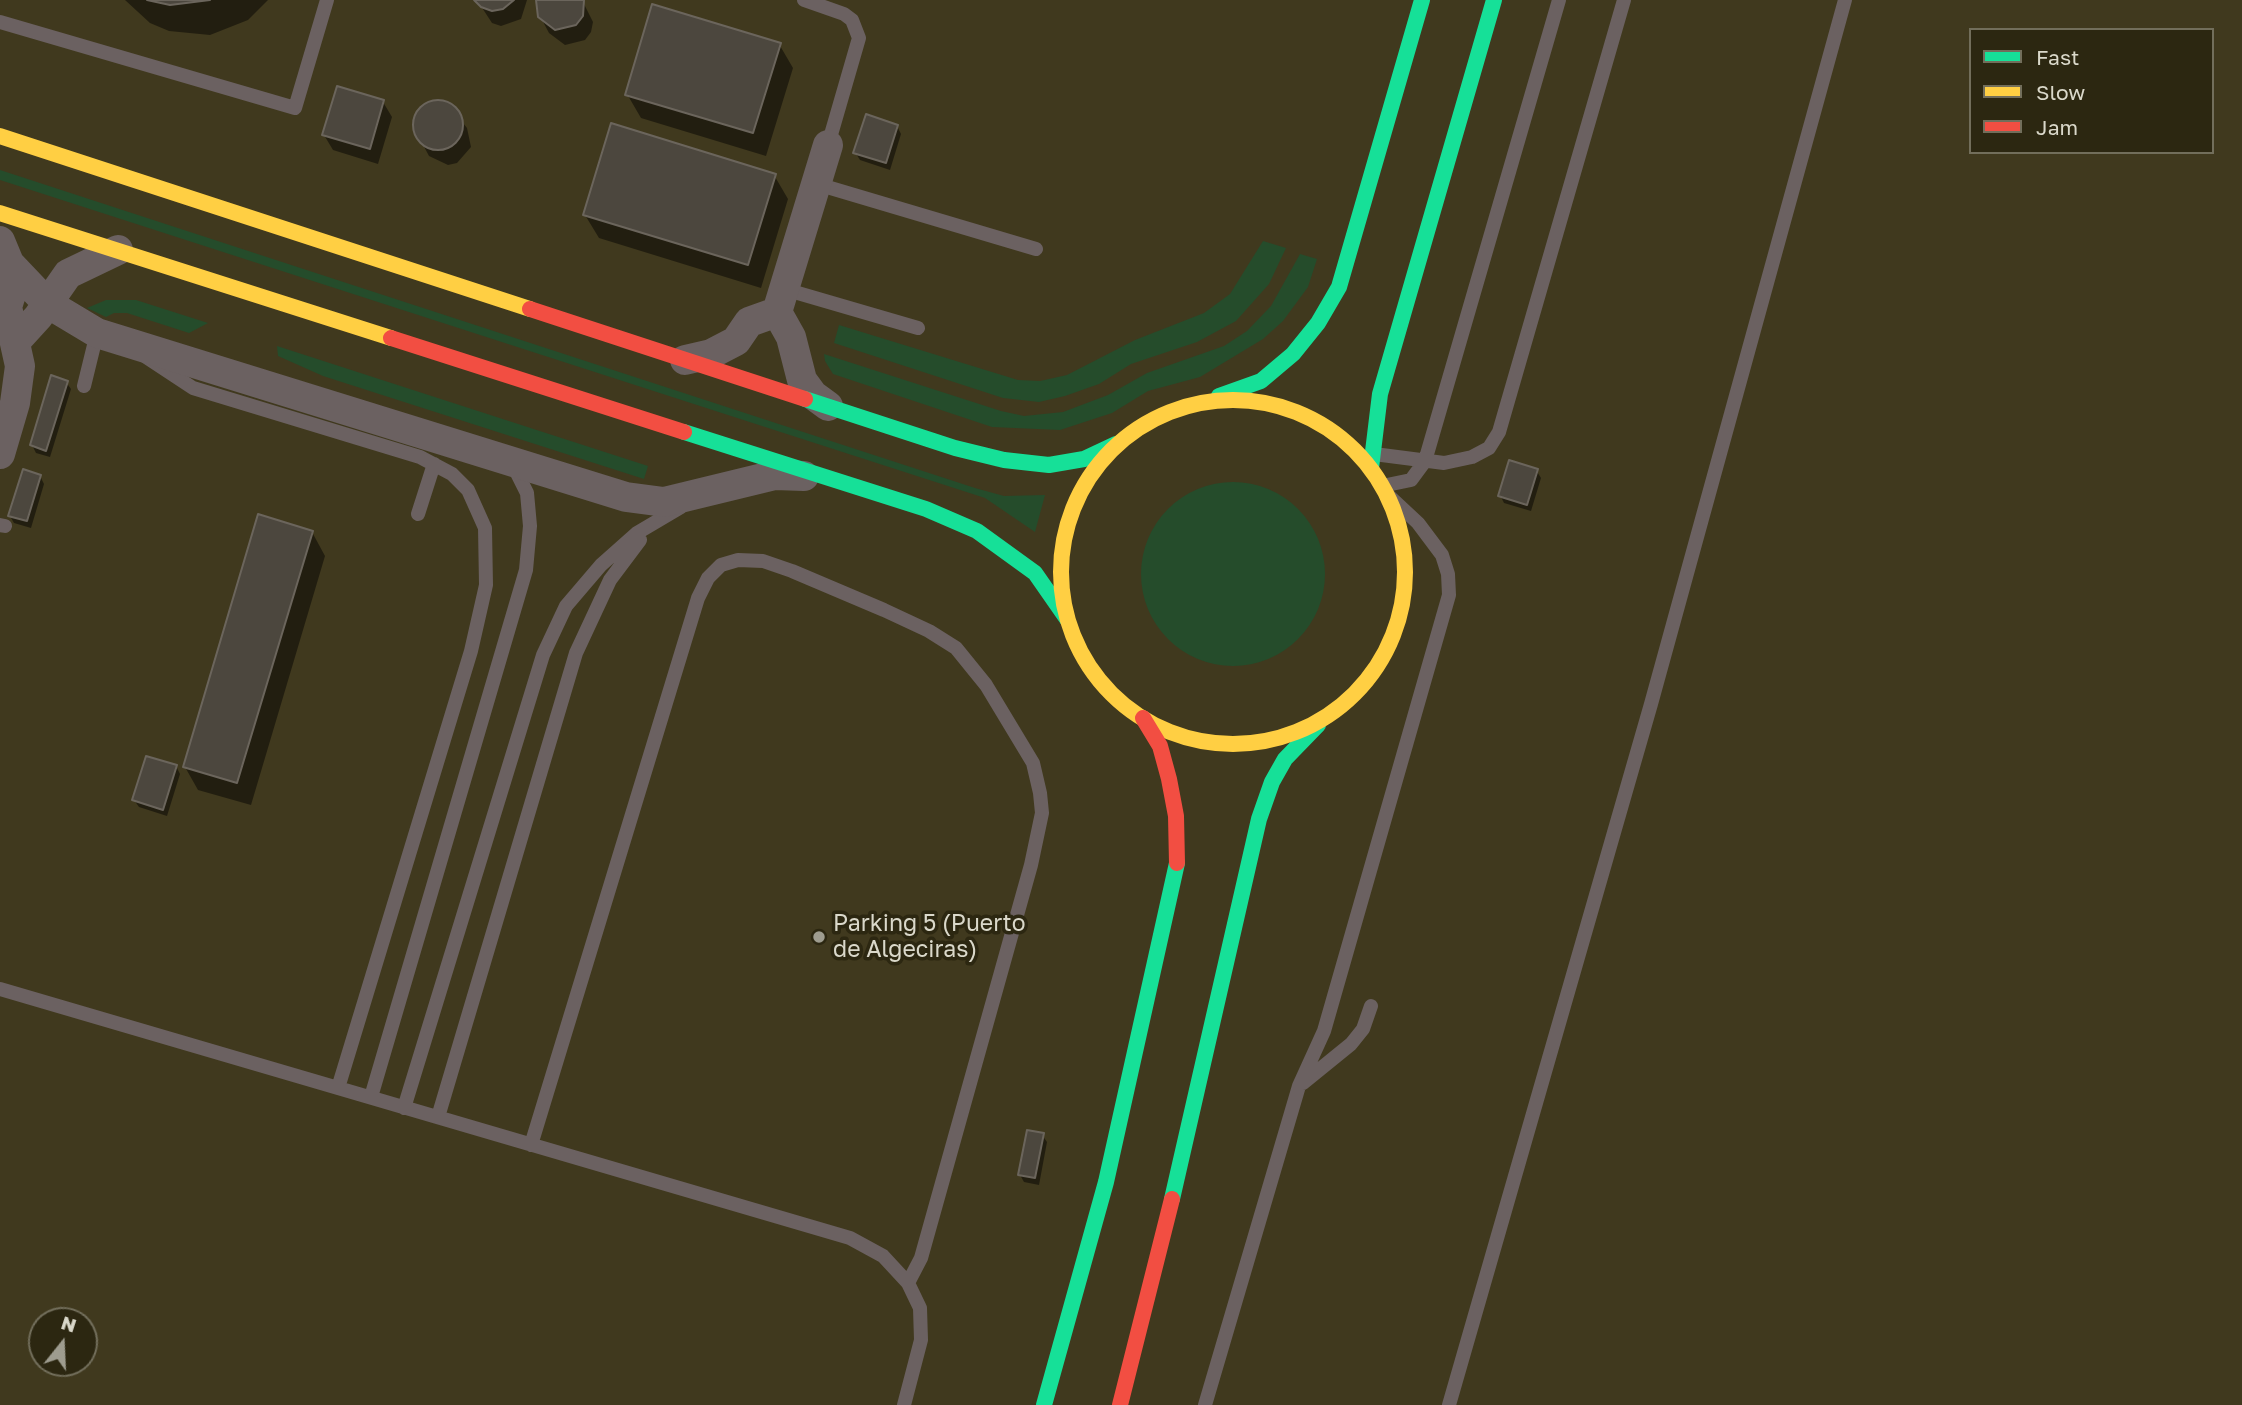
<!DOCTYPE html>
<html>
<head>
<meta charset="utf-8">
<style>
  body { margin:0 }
  #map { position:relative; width:2242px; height:1405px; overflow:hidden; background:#302d21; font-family:"Golos Text",sans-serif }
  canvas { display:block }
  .legend { position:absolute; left:1969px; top:28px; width:245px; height:126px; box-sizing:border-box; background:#2c2711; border:2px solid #726e5b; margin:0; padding:9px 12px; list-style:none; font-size:21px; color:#dad8ca }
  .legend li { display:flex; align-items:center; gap:14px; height:35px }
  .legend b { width:35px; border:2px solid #726e5b }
  .north { position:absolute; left:28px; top:1307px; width:70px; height:70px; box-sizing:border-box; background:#2c2711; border:2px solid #726e5b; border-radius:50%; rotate:18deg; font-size:19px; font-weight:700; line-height:28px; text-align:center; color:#dad8ca }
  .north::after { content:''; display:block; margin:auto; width:24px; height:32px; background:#9e9c8f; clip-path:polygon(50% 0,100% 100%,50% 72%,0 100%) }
</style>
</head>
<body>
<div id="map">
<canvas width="2242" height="1405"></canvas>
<ul class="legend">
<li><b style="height:9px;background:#16e098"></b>Fast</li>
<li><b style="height:9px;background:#ffcf43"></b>Slow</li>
<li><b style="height:9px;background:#f24e42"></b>Jam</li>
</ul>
<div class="north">N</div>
</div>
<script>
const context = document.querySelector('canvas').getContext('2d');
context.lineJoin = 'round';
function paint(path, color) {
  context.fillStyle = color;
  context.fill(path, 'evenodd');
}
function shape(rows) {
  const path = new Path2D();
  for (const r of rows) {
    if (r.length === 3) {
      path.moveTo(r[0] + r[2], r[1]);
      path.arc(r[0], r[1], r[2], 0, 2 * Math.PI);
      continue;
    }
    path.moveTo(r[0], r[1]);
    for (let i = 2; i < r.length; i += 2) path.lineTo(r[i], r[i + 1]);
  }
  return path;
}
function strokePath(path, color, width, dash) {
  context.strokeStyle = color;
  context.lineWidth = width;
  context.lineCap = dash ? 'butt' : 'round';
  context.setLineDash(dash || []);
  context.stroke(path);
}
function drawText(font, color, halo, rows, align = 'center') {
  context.font = font + ' "Golos Text",sans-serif';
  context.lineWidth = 7;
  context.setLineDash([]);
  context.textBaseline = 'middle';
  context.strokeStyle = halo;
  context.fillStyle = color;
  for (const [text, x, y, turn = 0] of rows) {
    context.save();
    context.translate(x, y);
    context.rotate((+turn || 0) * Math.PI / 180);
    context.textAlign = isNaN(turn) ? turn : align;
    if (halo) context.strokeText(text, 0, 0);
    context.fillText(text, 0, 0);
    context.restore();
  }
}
paint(shape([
  [0,0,2242,0,2242,1405,0,1405],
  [1971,30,2212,30,2212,152,1971,152],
  [42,1321,84,1321,84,1363,42,1363]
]), '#40391e');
paint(shape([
  [0,170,975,488,1004,496,1045,495,1035,532,985,498,0,180],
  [1263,241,1286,248,1269,284,1236,321,1197,342,1131,364,1099,384,1065,396,1039,402,1003,398,834,343,839,325,1018,380,1040,381,1067,375,1135,340,1204,313,1230,294],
  [1300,254,1317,259,1308,287,1283,321,1263,339,1200,377,1148,391,1112,413,1060,430,992,427,833,374,825,361,824,354,1001,411,1024,416,1063,412,1108,395,1147,373,1224,346,1247,331,1271,306],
  [106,300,136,300,208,323,189,333,127,313,114,313,106,317,87,308],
  [277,346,648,466,644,479,323,376,278,356],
  [1233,574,92]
]), '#254c2b');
paint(shape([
  [125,0,268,0,248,20,210,35,169,31,150,23],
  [477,0,527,0,521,19,501,26,492,23],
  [540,0,582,0,593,22,591,32,585,40,565,45,549,33,540,16],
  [779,44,793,68,766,156,641,118,627,94],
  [383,102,392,117,378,164,333,150,324,135],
  [429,104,449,105,467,128,471,147,457,163,448,165,429,156,420,139,416,119],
  [897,126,901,134,890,170,860,160,855,152],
  [774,175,788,199,761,288,599,238,585,215],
  [66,382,71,389,50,457,36,453,32,445],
  [1536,470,1541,478,1531,511,1504,503,1500,495],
  [40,476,44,484,31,528,14,523,10,516],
  [312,532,325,556,251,805,198,790,185,767],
  [176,766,180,774,167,816,139,807,134,800],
  [1042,1135,1047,1142,1039,1185,1024,1182,1020,1175]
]), '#0007');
const building = shape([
  [147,0,210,0,170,5,147,0],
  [474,0,514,0,503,9,492,11,481,7,474,0],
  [536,0,584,0,583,16,576,25,555,30,538,17,536,0],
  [652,4,781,43,753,133,625,95,652,4],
  [337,86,384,100,370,149,322,135,337,86],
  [438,125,25],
  [866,114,898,125,886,163,853,153,866,114],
  [611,123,776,174,748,265,583,215,611,123],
  [51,375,68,381,46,451,30,445,51,375],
  [1509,460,1538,469,1527,505,1498,496,1509,460],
  [23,469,41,475,27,521,8,516,23,469],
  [258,514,313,531,237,783,183,767,258,514],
  [146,756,177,765,163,810,132,800,146,756],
  [1027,1130,1044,1133,1035,1178,1018,1175,1027,1130]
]);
paint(building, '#4c473e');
strokePath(building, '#6b655c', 2);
strokePath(shape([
  [804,0,844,14,852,20,859,38,828,145],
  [0,22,295,108,327,0],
  [817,184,1036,249],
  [784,289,918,328],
  [146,357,193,388,420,457,452,474,468,490,485,528,486,585,471,651,338,1088],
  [84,386,97,333],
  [1374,454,1444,463,1472,457,1489,448,1499,432,1624,0],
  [1382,486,1411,480,1425,461,1559,0],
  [418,514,434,464],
  [0,525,5,526],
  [0,989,850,1238,883,1256,908,1283,920,1308,921,1340,904,1405],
  [1303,1083,1351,1044,1363,1029,1371,1006],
  [371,1097,526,570,530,526,527,493,513,465],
  [404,1108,543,655,566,606,601,565,637,533,681,507],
  [438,1117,576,653,610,580,640,540],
  [531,1145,698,598,708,578,721,565,738,560,763,561,792,571,884,610,929,631,956,648,986,685,1033,763,1040,793,1042,813,1031,865,921,1258,908,1283],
  [1205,1405,1299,1086,1324,1031,1449,595,1448,574,1442,555,1418,523,1388,495],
  [1449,1405,1651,704,1845,0]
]), '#6b6161', 14);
strokePath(shape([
  [0,241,12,270,12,291,7,307,20,366,15,403,0,454],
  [9,263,47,303,97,333,626,497,664,502,775,475,804,476],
  [777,312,828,145],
  [17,340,38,317,68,274,118,250],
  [685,360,711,354,736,341,749,322,777,312,791,337,802,380,813,395,828,406]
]), '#6b6161', 30);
strokePath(shape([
  [1219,396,1261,381,1293,354,1318,323,1339,287,1422,0],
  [805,399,955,448,1004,460,1049,465,1084,459,1116,444],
  [684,432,926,509,977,531,1035,573,1067,619],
  [1371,468,1380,394,1494,0],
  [1172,1199,1259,819,1272,782,1285,759,1318,725],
  [1044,1405,1106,1182,1177,863]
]), '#16e098', 16);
strokePath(shape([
  [0,136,530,309],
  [0,213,391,338],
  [1233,572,172]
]), '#ffcf43', 16);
strokePath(shape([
  [530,309,805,399],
  [391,338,684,432],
  [1143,718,1160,746,1169,779,1176,816,1177,863],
  [1120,1405,1172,1199]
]), '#f24e42', 16);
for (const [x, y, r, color] of [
  [819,937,7,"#9e9c8f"]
]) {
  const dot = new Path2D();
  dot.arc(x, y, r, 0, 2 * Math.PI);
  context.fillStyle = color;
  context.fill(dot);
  strokePath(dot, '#2c2711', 2.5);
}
drawText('23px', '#dad8ca', '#2c2711', [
  ["Parking 5 (Puerto",833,924],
  ["de Algeciras)",833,950]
], 'left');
</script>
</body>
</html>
